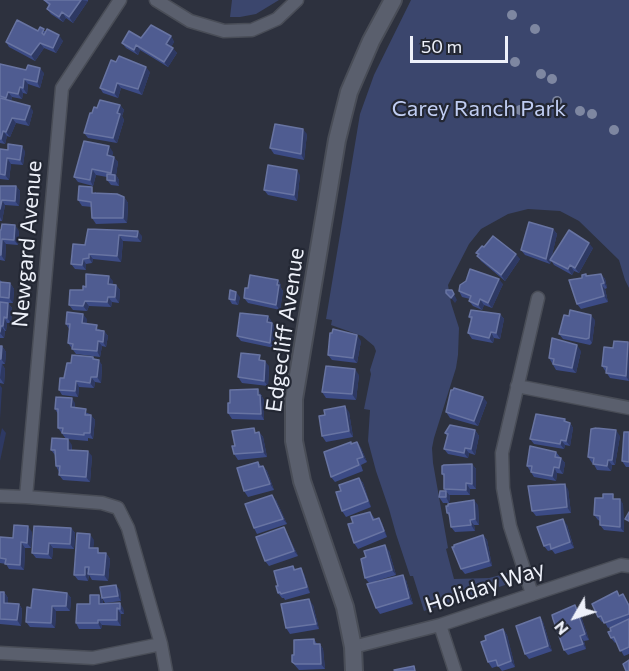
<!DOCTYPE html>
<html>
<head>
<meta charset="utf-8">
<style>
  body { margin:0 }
  #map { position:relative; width:629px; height:671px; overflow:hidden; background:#2d313e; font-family:Commissioner,sans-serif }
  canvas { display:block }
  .north { position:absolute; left:545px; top:587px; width:60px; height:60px; -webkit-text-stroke:4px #232733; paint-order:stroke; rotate:231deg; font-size:16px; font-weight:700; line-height:24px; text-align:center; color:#eef1fa }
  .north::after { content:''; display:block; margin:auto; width:21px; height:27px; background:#eef1fa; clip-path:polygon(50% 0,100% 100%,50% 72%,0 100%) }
  .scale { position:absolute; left:410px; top:36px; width:98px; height:27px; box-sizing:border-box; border:3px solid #eef1fa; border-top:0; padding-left:8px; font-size:18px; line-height:21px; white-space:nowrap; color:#eef1fa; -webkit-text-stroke:4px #232733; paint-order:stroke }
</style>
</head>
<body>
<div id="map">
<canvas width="629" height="671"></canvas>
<div class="north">N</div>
<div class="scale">50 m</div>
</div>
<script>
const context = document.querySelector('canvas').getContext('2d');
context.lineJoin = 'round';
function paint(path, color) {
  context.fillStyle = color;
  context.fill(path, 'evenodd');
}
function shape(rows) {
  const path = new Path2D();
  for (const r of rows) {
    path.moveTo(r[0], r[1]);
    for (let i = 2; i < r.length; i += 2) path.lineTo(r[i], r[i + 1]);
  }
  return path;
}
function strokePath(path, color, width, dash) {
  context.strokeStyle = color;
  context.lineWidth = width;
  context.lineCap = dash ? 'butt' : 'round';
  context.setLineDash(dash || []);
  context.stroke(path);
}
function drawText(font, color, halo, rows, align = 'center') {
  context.font = font + ' Commissioner,sans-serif';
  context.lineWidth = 4.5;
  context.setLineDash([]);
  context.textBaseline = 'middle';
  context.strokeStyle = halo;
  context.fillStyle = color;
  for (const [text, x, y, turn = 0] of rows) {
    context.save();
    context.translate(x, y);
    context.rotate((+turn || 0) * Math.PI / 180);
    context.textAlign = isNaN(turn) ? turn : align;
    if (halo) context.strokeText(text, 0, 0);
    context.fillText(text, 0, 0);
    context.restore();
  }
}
paint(shape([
  [232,0,279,0,256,14,240,17,230,17],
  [411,0,629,0,629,288,625,280,619,260,579,221,560,211,528,209,508,214,481,229,469,244,448,285,451,303,459,328,458,355,456,368,434,438,432,448,433,463,448,548,446,549,454,579,489,578,508,573,510,578,505,585,499,587,497,583,493,584,494,588,424,611,413,576,410,576,396,534,389,509,376,471,368,441,370,410,364,409,371,374,370,370,376,351,374,346,362,336,331,325,332,320,326,319,360,114,374,75]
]), '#3b466d');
const street = shape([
  [120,0,62,88,26,497,102,503,118,508,128,528,161,644,166,671],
  [156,0,190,21,224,31,252,30,277,19,297,0],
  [517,386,629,408],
  [0,496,26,497],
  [532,594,510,526,503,488,502,453,538,298],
  [440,625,455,671],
  [353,647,440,625,621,565,629,566],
  [0,653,93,658,161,644]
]);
const secondary = shape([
  [354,671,353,647,345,607,302,481,294,441,294,399,337,140,349,92,371,41,393,0]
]);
strokePath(street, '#494d57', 15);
strokePath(secondary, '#494d57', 20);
strokePath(street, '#5a5f6d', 12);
strokePath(secondary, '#5a5f6d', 16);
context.fillStyle = '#7e87a1';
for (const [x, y] of [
  [512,15],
  [535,29],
  [515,62],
  [541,74],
  [552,79],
  [557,101],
  [520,110],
  [580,111],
  [592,114],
  [614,130]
]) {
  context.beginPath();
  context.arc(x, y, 5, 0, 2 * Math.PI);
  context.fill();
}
paint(shape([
  [44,0,88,0,88,1,73,23,66,18,63,22,51,14,47,9,49,6],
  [38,31,46,31,63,41,56,53,44,48,35,61,9,47,6,42],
  [171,36,174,42,171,47,177,53,168,67,140,50,138,55,126,48,122,43,141,38],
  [0,64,26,70,44,73,40,88,28,84,27,94,23,93,22,99,12,97,11,101,33,111,29,126,16,123,10,137,7,136,5,144,0,143],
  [150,72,142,95,121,88,118,98,103,93,100,88],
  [120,105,124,110,122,116,124,120,117,143,88,138,84,133,92,113,97,108],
  [307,134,304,160,274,154,270,148],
  [0,149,25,151,23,165,11,164,9,180,0,179],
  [113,152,112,156,118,162,116,175,119,180,119,186,111,185,107,180,107,177,96,175,93,186,78,182,74,177],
  [300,175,297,201,268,195,264,190],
  [0,186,16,186,20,191,19,206,5,205,2,221,0,221],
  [96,192,96,193,124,197,128,203,127,223,96,224,92,218,92,207,82,206,78,200],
  [88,229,142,236,141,242,123,241,121,262,93,259,92,263,86,264,86,270,75,269,71,264,85,245],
  [553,229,557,234,551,259,593,248,579,273,574,271,572,275,554,265,551,260,550,264,525,255,521,250],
  [0,230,19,231,18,245,6,244,5,261,0,260],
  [484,247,520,259,505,281,481,261,477,256,478,255,476,253],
  [601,274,605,279,607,288,605,289,608,302,581,309,577,304,582,278],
  [0,280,2,282,10,283,14,289,13,303,8,303,12,308,11,323,7,323,6,331,5,331,4,338,0,338],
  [278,280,281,285,281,288,283,291,280,310,248,303,244,298,248,288],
  [113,281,112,284,116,285,120,290,119,303,112,302,111,307,89,306,87,311,73,310,69,305,86,287],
  [503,284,492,308,484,305,482,310,473,306,469,301,470,299,462,297,459,291],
  [240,297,238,305,232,304,229,299],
  [500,314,504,319,500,339,494,338,493,343,472,339,468,333,471,320,469,317],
  [268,316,276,329,274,348,241,341,237,336],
  [87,319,86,324,101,330,104,331,108,336,106,347,102,346,100,357,76,354,68,343,69,329,66,324],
  [595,320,592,343,590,345,563,339,559,334],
  [361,341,357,363,332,360,328,355],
  [629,343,629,381,610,378,602,366,613,348],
  [0,346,2,346,6,352,5,364,2,364,5,369,4,384,0,383],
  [581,351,576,373,556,370,549,358],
  [93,357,102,365,101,383,95,382,94,388,79,387,78,397,62,395,59,390,71,363],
  [269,366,268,386,242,383,238,377],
  [359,375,356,400,326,398,322,392],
  [262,395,262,397,264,400,264,420,232,419,228,413,230,403],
  [487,402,478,426,450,418,446,412],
  [75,403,75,408,90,414,95,420,93,439,88,438,88,441,66,439,58,428,58,414,55,409],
  [349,412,353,437,326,442,322,436,325,415],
  [565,419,567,422,570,423,573,428,570,446,565,445,564,449,534,444,530,439],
  [475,430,479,436,475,455,469,453,468,458,448,454,444,449,447,436,445,433],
  [257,432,259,432,263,437,267,457,238,460,234,454,235,446],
  [629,432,629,467,626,467,622,461],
  [620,436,615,465,612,465,611,471,597,470,593,463,592,463,588,457],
  [357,442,361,448,367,462,361,465,363,471,335,482,331,477,352,444],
  [72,445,72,450,92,456,90,482,63,480,59,475,59,472,56,466,55,455,51,450],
  [556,452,565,463,563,474,557,473,556,481,534,477,527,466],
  [258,462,261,466,263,466,267,471,274,490,248,497,244,491],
  [472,464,476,469,476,489,470,489,470,495,449,495,450,496,449,503,443,503,439,497,445,491,444,489,444,477,442,474],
  [359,478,363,483,371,507,346,517,342,511,341,491],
  [568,489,571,513,536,516,532,511],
  [616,499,623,504,624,532,604,530,600,525,600,521,598,520,594,515],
  [276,500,287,524,257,534,254,528],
  [478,505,479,525,474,525,475,531,455,532,451,527,450,517,447,513],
  [370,512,375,519,382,523,387,537,358,549,354,543,353,523],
  [567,525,574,548,555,554,552,550,548,551,544,546],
  [71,528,75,533,74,549,53,548,52,559,36,558,32,553],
  [32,532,31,548,25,548,24,570,9,569,6,564,0,563,0,537,13,538],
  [287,533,298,556,269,566,265,561],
  [483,535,487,540,492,566,465,574,461,569,454,547],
  [94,540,93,548,101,553,106,553,110,559,108,581,92,580,89,575,88,581,78,580,74,575],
  [389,551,396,575,376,581,406,580,413,604,380,614,376,608,369,583,365,578],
  [293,566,296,570,304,574,310,593,285,600,284,598,282,598,278,593,278,586],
  [120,590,121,601,105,603,102,598],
  [0,592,4,592,8,598,8,603,19,604,22,609,21,626,0,624],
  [67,593,71,598,70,611,56,611,55,628,30,627,26,622,31,608],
  [623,594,629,604,629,654,624,656,616,642,615,643,611,638,611,631,618,624,608,628,604,621,602,622,598,617,620,596],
  [99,595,103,601,103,604,123,608,124,614,121,614,121,626,102,625,101,629,79,629,76,623,90,604],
  [313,605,319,629,290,634,286,628],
  [579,610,589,640,584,641,586,649,568,655,564,650],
  [540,617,543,622,552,651,529,659,525,654],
  [503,629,507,635,515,667,502,671,498,666,492,668,488,662,486,640],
  [314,639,317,644,320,644,323,649,325,669,299,670,292,662,294,655]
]), '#3c4b85');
paint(shape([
  [81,0,88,1,73,23,69,17],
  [62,12,66,18,63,22,59,17],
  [59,35,63,41,56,53,53,48],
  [171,36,174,42,170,49,166,44],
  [40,43,44,48,35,61,31,55],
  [136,45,140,50,138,55,134,50],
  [173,48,177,53,168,67,164,62],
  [146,67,150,72,142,95,138,89],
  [40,68,44,73,40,88,37,82],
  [24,79,28,84,27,94,23,88],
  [117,83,121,88,118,98,114,93],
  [20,87,23,93,22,99,18,94],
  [8,92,12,97,10,103,6,98],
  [120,105,124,110,122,116,124,120,117,143,113,138],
  [30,106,33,111,29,126,25,120],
  [12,118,16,123,10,137,6,132],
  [303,129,307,134,304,160,301,154],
  [3,131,7,136,5,144,1,139],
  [22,146,25,151,23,165,20,160],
  [109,146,113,152,111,161,107,155],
  [114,157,118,162,116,175,119,180,119,186,111,173],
  [7,158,11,164,9,180,5,175],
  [92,169,96,175,93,186,90,180],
  [297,170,300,175,297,201,294,195],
  [16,186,20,191,19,206,15,201],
  [124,197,128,203,127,223,123,218],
  [2,200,5,205,2,221,0,217,0,209],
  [15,225,19,231,18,245,14,240],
  [553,229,557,234,550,264,546,259],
  [138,231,142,236,141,242,137,237],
  [119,235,123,241,121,262,117,256],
  [2,239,6,244,5,261,1,255],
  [589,243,593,248,579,273,575,268],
  [89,254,93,259,92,263,89,258],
  [516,254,520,259,505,281,501,275],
  [83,259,86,264,86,270,82,265],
  [570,265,574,271,572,275,568,269],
  [601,274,605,279,607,288,604,283],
  [109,276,113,281,112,290,108,284],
  [499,279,503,284,492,308,488,303],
  [278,280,281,285,281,288,283,291,280,310,276,305],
  [10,283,14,289,13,303,9,298],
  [601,284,605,289,608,302,604,296],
  [116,285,120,290,119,303,115,297],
  [452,290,457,300,455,303,451,298],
  [236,292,240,297,238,305,235,300],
  [108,297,112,302,111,307,107,302],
  [480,299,484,305,482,310,478,305],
  [85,301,89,306,87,311,83,306],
  [8,303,12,308,11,323,7,318],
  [83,314,87,319,86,329,82,323],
  [500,314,504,319,500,339,496,333],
  [591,315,595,320,592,343,589,338],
  [268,316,272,322,271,328,267,322],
  [4,317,7,323,6,331,3,326],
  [272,323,276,329,274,348,270,343],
  [1,326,5,331,4,338,0,333],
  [104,331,108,336,106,347,103,342],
  [491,332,494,338,493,343,489,338],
  [357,335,361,341,357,363,353,358],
  [98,341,102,346,100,357,97,351],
  [628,342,629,343,629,381,626,376],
  [577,345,581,351,576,373,572,368],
  [2,346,6,352,5,364,1,359],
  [99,360,102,365,101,383,97,377],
  [265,361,269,366,268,386,264,381],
  [2,363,5,369,4,384,0,378],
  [355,369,359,375,356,400,352,394],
  [91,377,95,382,94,388,90,383],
  [76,381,79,387,78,397,75,391],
  [0,385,2,388,0,419],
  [258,389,264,400,264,420,261,414],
  [483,397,487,402,478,426,474,421],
  [72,398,75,403,74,413,71,407],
  [345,406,349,412,353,437,349,431],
  [91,415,95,420,93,439,90,433],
  [570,423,573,428,570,446,566,441],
  [2,428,6,433,0,461,0,437],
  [475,430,479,436,475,455,471,449],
  [616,430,620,436,615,465,612,460],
  [259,432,263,437,267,457,263,452],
  [68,439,72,445,71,455,68,450],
  [561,440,565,445,564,449,560,444],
  [357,442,361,448,367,462,363,457],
  [465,448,469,453,468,458,464,453],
  [88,451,92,456,90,482,86,477],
  [561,458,565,463,563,474,559,468],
  [608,460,612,465,611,471,607,466],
  [472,464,476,469,476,489,472,484],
  [263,466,267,471,274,490,270,484],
  [554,467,557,473,556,481,552,476],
  [359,478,363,483,371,507,368,501],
  [466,483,470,489,470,495,466,490],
  [565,484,568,489,571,513,567,507],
  [446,491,450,496,449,503,446,497],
  [272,495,276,500,287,524,283,519],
  [620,499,623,504,624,532,620,527],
  [474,500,478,505,479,525,475,519],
  [379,518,382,523,387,537,384,531],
  [563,519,567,525,574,548,570,542],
  [470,520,474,525,475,531,471,525],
  [28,526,32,532,31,548,27,543],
  [284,527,287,533,298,556,294,551],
  [71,528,75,533,74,549,70,544],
  [90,534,94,540,93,553,89,548],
  [483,535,487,540,492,566,489,561],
  [21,542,25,548,24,570,20,565],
  [49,543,53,548,52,559,48,554],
  [385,545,389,551,396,575,392,570],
  [106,553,110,559,108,581,104,575],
  [85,567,89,572,88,581,85,575],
  [301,568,304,574,310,593,307,587],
  [403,575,406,580,413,604,409,598],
  [116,585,120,590,121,601,118,596],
  [4,592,8,598,8,608,4,603],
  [67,593,71,598,70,611,66,606],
  [99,595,103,601,102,610,99,604],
  [309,599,313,605,319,629,316,624],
  [120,603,123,608,124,614,120,609],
  [19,604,22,609,21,626,17,620],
  [575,605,579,610,589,640,585,634],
  [52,606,56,611,55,628,51,623],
  [117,608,121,614,121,626,117,620],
  [540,617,543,622,552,651,548,646],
  [98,620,102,625,101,629,98,623],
  [503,629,507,635,515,667,511,661],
  [580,636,584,641,586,649,583,644],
  [320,644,323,649,325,669,321,664]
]), '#2e3963');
const building = shape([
  [44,0,81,0,69,17,62,12,59,17,47,9,50,4,44,0],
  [17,20,38,31,40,27,44,29,42,33,44,35,47,29,59,35,53,48,40,43,31,55,6,42,17,20],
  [151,25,171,36,166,44,173,48,164,62,136,45,134,50,122,43,129,31,141,38,151,25],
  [119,56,146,67,138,89,117,83,114,93,100,88,111,60,116,62,119,56],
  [0,64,26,70,28,65,40,68,37,82,24,79,23,88,20,87,18,94,8,92,6,98,0,96,0,64],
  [0,98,30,106,25,120,12,118,6,132,3,131,1,139,0,139,0,98],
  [100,100,120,105,117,113,120,114,113,138,84,133,90,113,92,113,94,107,97,108,100,100],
  [275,124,303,129,301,154,270,148,275,124],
  [84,141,109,146,107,155,114,157,111,173,92,169,90,180,74,177,84,141],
  [8,144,22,146,20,160,7,158,5,175,0,174,0,149,8,150,8,144],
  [268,165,297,170,294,195,264,190,268,165],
  [107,174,115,175,115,181,107,180,107,174],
  [0,186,16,186,15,201,2,200,0,209,0,186],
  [79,186,92,187,92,193,117,194,124,197,123,218,92,218,91,202,78,200,79,186],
  [529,222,553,229,546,259,521,250,529,222],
  [2,224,15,225,14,240,2,239,1,255,0,255,0,230,1,230,2,224],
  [88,229,138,231,137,237,119,235,117,256,89,254,89,258,83,259,82,265,71,264,73,244,85,245,88,229],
  [569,230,589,243,575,268,570,265,568,269,550,260,569,230],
  [493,236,516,254,501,275,477,256,479,254,476,253,482,246,484,247,493,236],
  [470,269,499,279,488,303,480,299,478,305,469,301,471,296,459,291,460,285,466,281,470,269],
  [86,274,109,276,108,284,116,285,115,297,108,297,107,302,85,301,83,306,69,305,70,290,83,290,83,286,86,287,86,274],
  [586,274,586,276,601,274,604,283,601,284,604,296,577,304,569,280,582,278,582,275,586,274],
  [250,275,278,280,277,285,279,285,276,305,244,298,245,288,248,288,250,275],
  [0,282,10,283,9,298,0,297,0,282],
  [230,290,236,292,235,300,229,299,230,290],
  [446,290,452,290,454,294,451,298,446,293,446,290],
  [0,302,8,303,7,318,4,317,3,326,1,326,0,332,0,302],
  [471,310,500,314,496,333,491,332,489,338,468,333,472,317,469,317,471,310],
  [570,310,591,315,589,338,586,339,559,334,564,315,569,316,570,310],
  [67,312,83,314,82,323,97,325,96,330,104,331,103,342,98,341,97,351,72,349,73,344,68,343,70,324,66,324,67,312],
  [240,313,268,316,267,322,272,323,270,343,237,336,240,313],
  [333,329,357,335,353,358,328,355,330,333,332,333,333,329],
  [552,338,577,345,572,368,553,364,554,359,549,358,552,338],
  [614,341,628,342,626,376,606,373,607,367,602,366,604,347,613,348,614,341],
  [0,346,2,346,1,359,0,359,0,346],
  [241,353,260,355,259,360,265,361,264,381,238,377,241,353],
  [72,355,93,357,93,359,99,360,97,377,91,377,90,383,76,381,75,391,59,390,60,378,64,378,67,363,71,363,72,355],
  [326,366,355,369,352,394,322,392,326,366],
  [454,388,483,397,474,421,446,412,451,390,453,390,454,388],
  [258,389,258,395,260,395,261,414,228,413,228,403,230,403,230,390,258,389],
  [56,397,72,398,71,407,86,409,85,415,91,415,90,433,84,433,84,435,62,433,63,428,58,428,58,409,55,409,56,397],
  [345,406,349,431,322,436,319,416,325,415,324,410,345,406],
  [536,414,565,419,564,421,570,423,566,441,561,440,560,444,530,439,536,414],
  [450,425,475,430,471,449,465,448,464,453,444,449,448,434,445,433,450,425],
  [254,428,255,433,259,432,263,452,234,454,232,446,235,446,232,431,254,428],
  [596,428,616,430,612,460,608,460,607,466,593,464,594,458,588,457,591,429,596,428],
  [624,432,629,432,629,462,622,461,624,432],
  [52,438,68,439,68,450,88,451,86,477,59,475,60,466,56,466,55,450,51,450,52,438],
  [351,442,351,444,357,442,363,457,357,459,359,465,331,477,324,452,351,442],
  [530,446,556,452,555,457,561,458,559,468,554,467,552,476,531,472,532,466,527,466,530,446],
  [258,462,259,467,263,466,270,484,244,491,237,468,258,462],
  [472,464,472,484,466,483,466,490,444,489,444,474,442,474,442,466,444,465,472,464],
  [359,478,368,501,342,511,336,492,341,491,339,485,359,478],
  [565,484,567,507,532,511,528,486,565,484],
  [440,491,446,491,446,497,439,497,440,491],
  [603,494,613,494,613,499,620,499,620,527,600,525,600,516,594,515,595,498,603,498,603,494],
  [272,495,283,519,254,528,245,504,272,495],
  [474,500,475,519,470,520,471,525,451,527,449,513,447,513,446,506,448,506,448,504,474,500],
  [370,512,373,520,379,518,384,531,354,543,348,524,353,523,351,517,370,512],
  [629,512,629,521,625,519,629,512],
  [563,519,570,542,551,549,550,544,544,546,537,527,563,519],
  [14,525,28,526,27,543,21,542,20,565,5,564,6,559,0,558,0,537,13,538,14,525],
  [34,526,71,528,70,544,49,543,48,554,32,553,34,526],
  [284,527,294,551,265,561,256,537,284,527],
  [77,533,90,534,89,548,98,548,98,553,106,553,104,575,88,574,89,567,85,567,85,575,74,575,77,533],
  [483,535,489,561,461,569,452,547,454,547,454,545,483,535],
  [385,545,392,570,365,578,361,559,366,557,364,551,385,545],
  [293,566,294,570,301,568,307,587,281,594,280,592,278,593,276,586,278,586,274,571,293,566],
  [403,575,409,598,376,608,367,584,403,575],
  [116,585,118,596,102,598,100,587,116,585],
  [33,589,67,593,66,606,52,606,51,623,26,622,27,607,31,608,33,589],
  [617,591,619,596,623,594,629,606,629,614,604,623,601,616,598,617,592,604,617,591],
  [0,592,4,592,4,603,19,604,17,620,0,619,0,592],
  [90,595,99,595,99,604,120,603,120,609,117,608,117,620,98,620,98,623,76,623,77,604,90,604,90,595],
  [309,599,316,624,286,628,281,604,309,599],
  [575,605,585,634,580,636,583,644,564,650,553,619,552,615,575,605],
  [540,617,548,646,525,654,516,626,540,617],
  [629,619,629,647,620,651,614,637,611,638,608,632,611,631,610,628,629,619],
  [503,629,511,661,498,666,496,660,488,662,481,642,486,640,485,636,503,629],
  [314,639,314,644,320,644,321,664,295,664,292,662,292,655,294,655,294,640,314,639],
  [629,660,629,671,626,671,623,664,629,660],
  [414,666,415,671,395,671,394,670,414,666]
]);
paint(building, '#4f5c91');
strokePath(building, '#6874a2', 1.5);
drawText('22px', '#c0cdf2', '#232733', [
  ["Carey Ranch Park",479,109]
]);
drawText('22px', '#eef1fa', '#232733', [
  ["Newgard Avenue",27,244,-85],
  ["Edgecliff Avenue",285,330,-82],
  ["Holiday Way",485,587,-18]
]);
</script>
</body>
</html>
